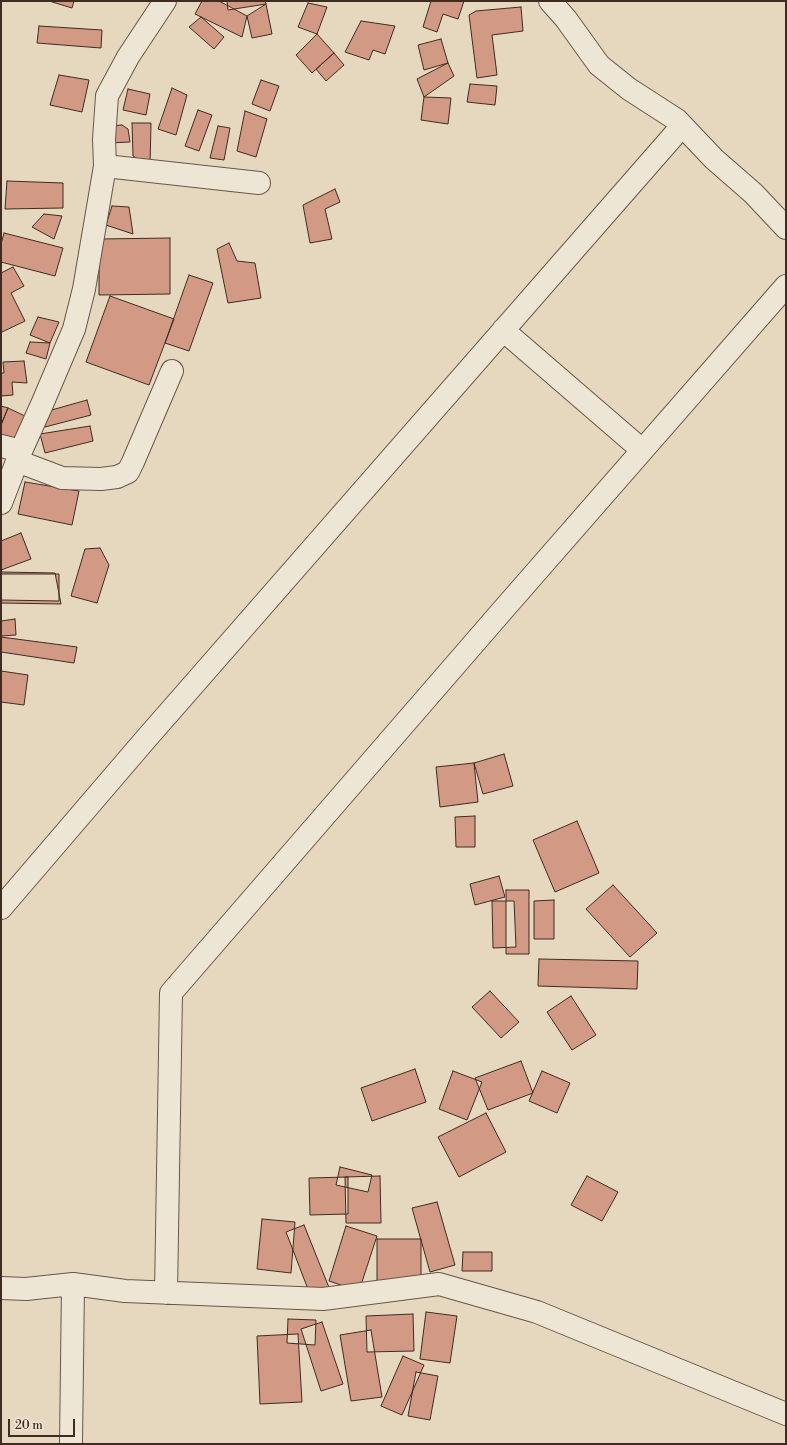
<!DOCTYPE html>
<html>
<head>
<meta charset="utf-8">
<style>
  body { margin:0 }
  #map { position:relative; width:787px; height:1445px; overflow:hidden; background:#e5d8bf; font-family:"Libre Bodoni",serif }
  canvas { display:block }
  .frame { position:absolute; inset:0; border:2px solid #402b22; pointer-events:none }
  .scale { position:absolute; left:8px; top:1419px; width:67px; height:18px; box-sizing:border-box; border:2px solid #402b22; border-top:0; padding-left:5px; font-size:12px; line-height:14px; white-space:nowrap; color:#402b22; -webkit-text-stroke:3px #eee6d5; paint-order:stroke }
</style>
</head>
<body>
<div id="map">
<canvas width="787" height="1445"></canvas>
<div class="frame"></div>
<div class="scale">20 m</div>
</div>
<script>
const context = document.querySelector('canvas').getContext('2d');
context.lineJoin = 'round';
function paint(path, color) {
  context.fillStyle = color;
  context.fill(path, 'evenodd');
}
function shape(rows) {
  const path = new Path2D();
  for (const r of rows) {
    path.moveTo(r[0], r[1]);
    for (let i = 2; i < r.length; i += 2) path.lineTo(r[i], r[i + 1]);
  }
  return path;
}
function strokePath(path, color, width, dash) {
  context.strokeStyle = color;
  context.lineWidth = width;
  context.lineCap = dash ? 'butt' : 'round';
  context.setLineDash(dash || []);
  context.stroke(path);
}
const building = shape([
  [49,1,74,1,72,8,49,1],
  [202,1,219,1,247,16,242,37,195,14,202,1],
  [227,1,265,1,266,4,228,10,227,1],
  [431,1,464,1,458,19,443,14,437,32,423,27,431,1],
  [308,3,327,7,317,34,298,27,308,3],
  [266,4,272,34,252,38,247,16,266,4],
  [521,7,523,31,492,35,497,75,477,78,469,15,476,11,521,7],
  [201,17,224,37,214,49,189,27,201,17],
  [361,21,395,26,385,54,373,50,369,60,345,52,361,21],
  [39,26,102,30,101,48,37,43,39,26],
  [317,34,334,53,312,73,296,55,317,34],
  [441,39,448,63,424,70,418,45,441,39],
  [334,53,344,65,326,81,316,69,334,53],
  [448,63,454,76,424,97,417,79,448,63],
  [59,75,89,80,82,112,50,105,59,75],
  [261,80,279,86,270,111,252,104,261,80],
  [470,84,497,86,495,105,467,102,470,84],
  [172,88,187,95,176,135,158,129,172,88],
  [128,89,150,94,146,115,123,110,128,89],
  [424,97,451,98,448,124,421,120,424,97],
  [198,110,212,115,199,151,185,146,198,110],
  [245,111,267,119,256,157,237,151,245,111],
  [132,123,151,123,150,167,133,156,132,123],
  [122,125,128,129,130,142,109,143,108,126,122,125],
  [218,126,230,128,224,160,210,158,218,126],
  [7,181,63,183,63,208,5,209,7,181],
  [335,189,340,202,325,209,332,239,310,243,303,205,335,189],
  [112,206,129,207,133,234,106,225,112,206],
  [44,214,62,216,54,239,32,227,44,214],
  [4,233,63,248,55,276,1,262,1,244,4,233],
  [170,238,170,294,99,295,99,239,170,238],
  [229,243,237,261,255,263,261,298,228,303,217,249,229,243],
  [13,267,24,286,11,293,25,321,2,332,1,330,1,273,13,267],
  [189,275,213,283,189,351,165,343,189,275],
  [110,296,174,319,149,385,86,362,110,296],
  [38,317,59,322,50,343,30,335,38,317],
  [30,342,50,343,46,359,26,353,30,342],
  [24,361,27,383,12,382,13,395,1,396,1,373,4,373,3,362,24,361],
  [87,400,91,415,45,427,41,413,87,400],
  [1,406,8,408,1,425,1,406],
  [8,408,25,416,15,443,1,437,1,425,8,408],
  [90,426,93,441,45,453,40,434,90,426],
  [25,482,79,491,72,525,18,514,25,482],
  [21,533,31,559,1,570,1,541,21,533],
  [100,548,109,565,97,603,71,596,85,549,100,548],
  [1,572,55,573,61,604,1,603,1,572],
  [1,574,59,574,59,601,1,600,1,574],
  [15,619,16,635,1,636,1,621,15,619],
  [1,637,77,647,74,663,1,652,1,637],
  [1,671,28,675,24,705,1,702,1,671],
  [504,754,513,786,483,794,474,763,504,754],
  [474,763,478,802,440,807,436,767,474,763],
  [475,816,475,847,456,847,455,817,475,816],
  [577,821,599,873,555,892,533,840,577,821],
  [499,876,505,897,475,905,470,884,499,876],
  [613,885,657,933,630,957,586,909,613,885],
  [506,890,529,890,529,954,506,954,506,890],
  [554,900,554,939,534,939,534,901,554,900],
  [492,901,514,901,516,947,493,948,492,901],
  [539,959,638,961,637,989,538,986,539,959],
  [490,991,519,1022,501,1038,472,1007,490,991],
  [571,996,596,1035,572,1050,547,1012,571,996],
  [521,1061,533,1093,488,1110,475,1078,521,1061],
  [415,1069,426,1102,372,1121,361,1088,415,1069],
  [453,1071,482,1082,467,1120,439,1109,453,1071],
  [542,1071,570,1083,557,1113,529,1101,542,1071],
  [486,1113,506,1152,459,1177,438,1137,486,1113],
  [340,1167,372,1175,368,1192,336,1185,340,1167],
  [380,1176,381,1223,346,1223,345,1177,380,1176],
  [587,1176,618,1192,602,1221,571,1205,587,1176],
  [348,1177,348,1214,310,1215,309,1178,348,1177],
  [437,1202,455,1265,430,1272,412,1208,437,1202],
  [262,1219,295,1222,291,1273,257,1269,262,1219],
  [304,1225,330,1290,311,1297,286,1232,304,1225],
  [346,1226,377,1236,359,1291,329,1281,346,1226],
  [377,1239,421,1239,421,1281,377,1281,377,1239],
  [463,1252,492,1252,492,1271,462,1271,463,1252],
  [426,1312,457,1316,450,1363,420,1359,426,1312],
  [413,1314,414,1351,367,1352,366,1316,413,1314],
  [288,1319,316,1320,315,1345,287,1343,288,1319],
  [322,1322,343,1384,321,1391,301,1329,322,1322],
  [371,1330,382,1397,351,1401,340,1335,371,1330],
  [298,1334,302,1402,260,1404,257,1336,298,1334],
  [403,1356,424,1365,402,1415,381,1406,403,1356],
  [416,1372,438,1376,430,1420,408,1416,416,1372]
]);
paint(building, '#d29984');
strokePath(building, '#402b22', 1);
const minor = shape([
  [550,1,566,19,599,65,629,89,677,120,714,159,753,193,786,228],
  [105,166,259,183],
  [503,330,642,450],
  [1,446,21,451],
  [17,461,62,478,101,479,117,477,128,472,133,462,172,371],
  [1,503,21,451,43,402,74,329,84,289,105,166,104,139,107,96,128,57,165,1],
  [1,908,145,740,682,126],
  [1,1288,26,1289,73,1284,125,1291,323,1299,439,1284,537,1312,786,1414],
  [166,1293,171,993,502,611,786,286],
  [71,1444,73,1284]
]);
strokePath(minor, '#695649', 24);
strokePath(minor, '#eee6d5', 22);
</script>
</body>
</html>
